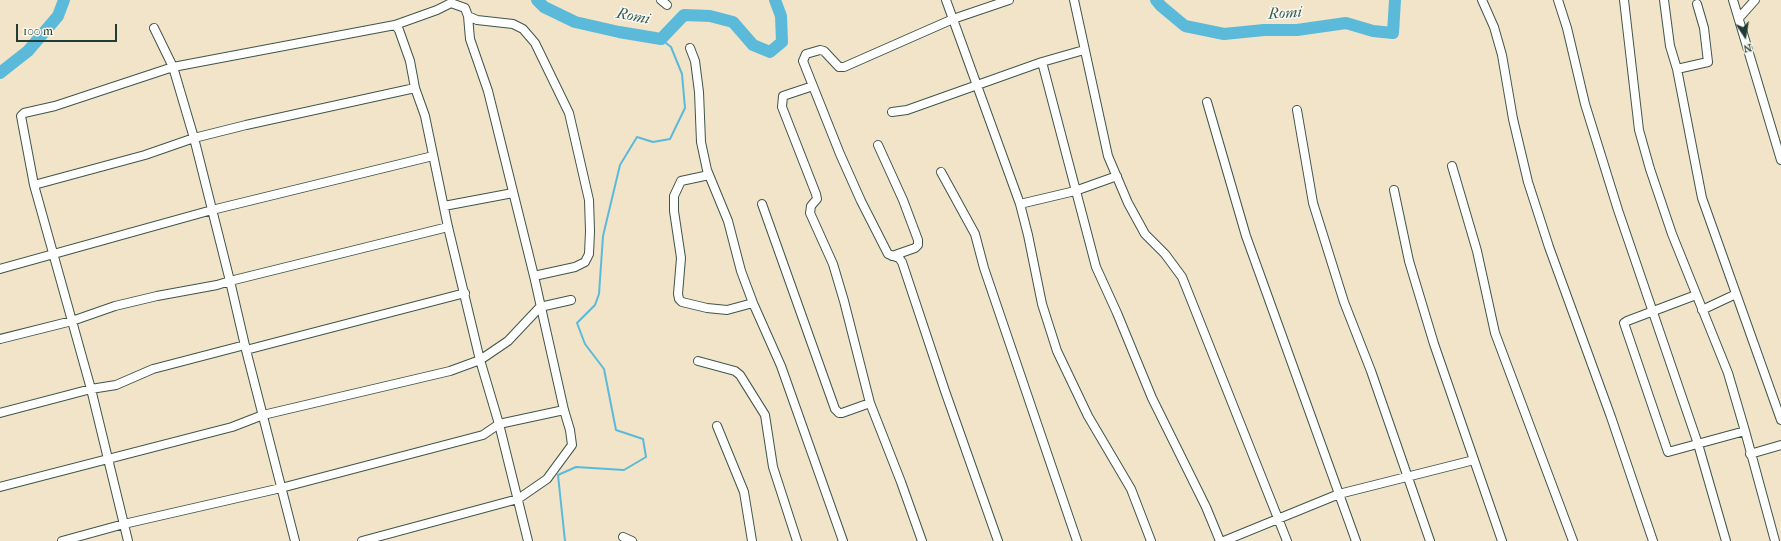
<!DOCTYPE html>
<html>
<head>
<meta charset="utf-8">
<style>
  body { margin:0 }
  #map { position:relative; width:1781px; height:541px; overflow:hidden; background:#f1e4c9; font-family:"IM FELL French Canon",serif }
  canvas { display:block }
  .north { position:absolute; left:1725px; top:16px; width:40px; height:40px; -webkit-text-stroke:3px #fbf7ec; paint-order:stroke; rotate:168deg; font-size:11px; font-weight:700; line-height:16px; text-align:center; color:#1f3d34 }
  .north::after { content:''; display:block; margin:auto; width:14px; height:18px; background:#1f3d34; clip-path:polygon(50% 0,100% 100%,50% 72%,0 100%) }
  .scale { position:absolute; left:16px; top:24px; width:101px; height:18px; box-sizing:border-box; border:2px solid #1f3d34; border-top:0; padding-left:5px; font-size:12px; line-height:14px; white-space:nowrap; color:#1f3d34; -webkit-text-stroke:3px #fbf7ec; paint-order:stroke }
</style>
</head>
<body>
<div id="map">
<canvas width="1781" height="541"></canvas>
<div class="north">N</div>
<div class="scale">100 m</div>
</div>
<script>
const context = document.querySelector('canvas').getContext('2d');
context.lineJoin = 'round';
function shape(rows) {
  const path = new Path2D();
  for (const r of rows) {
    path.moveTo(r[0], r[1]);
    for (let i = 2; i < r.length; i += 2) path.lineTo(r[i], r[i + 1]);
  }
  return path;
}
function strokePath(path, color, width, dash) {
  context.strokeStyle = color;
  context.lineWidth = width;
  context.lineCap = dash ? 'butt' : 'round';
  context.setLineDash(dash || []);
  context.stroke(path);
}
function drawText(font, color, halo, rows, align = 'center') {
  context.font = font + ' "IM FELL French Canon",serif';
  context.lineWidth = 3;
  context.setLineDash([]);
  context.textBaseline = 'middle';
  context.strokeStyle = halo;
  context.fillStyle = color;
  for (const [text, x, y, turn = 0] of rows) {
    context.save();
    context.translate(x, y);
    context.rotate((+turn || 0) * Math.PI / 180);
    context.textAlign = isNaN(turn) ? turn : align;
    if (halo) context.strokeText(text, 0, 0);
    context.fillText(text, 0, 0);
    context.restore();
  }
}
strokePath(shape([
  [565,541,558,475,576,467,624,470,646,457,643,439,616,430,604,369,585,344,577,323,595,305,599,294,603,236,620,165,637,137,653,142,670,139,685,108,682,74,671,47,661,39]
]), '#5bbad9', 2);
strokePath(shape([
  [537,0,544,7,575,22,619,32,661,39,684,15,710,16,733,22,753,45,770,52,782,42,781,16,775,0],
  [1156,0,1161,6,1185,26,1224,34,1264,30,1297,30,1346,23,1373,31,1393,33,1395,0],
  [0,73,28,51,58,16,64,0]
]), '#5bbad9', 12);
const street = shape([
  [661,0,667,5],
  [946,0,1020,204,1028,235,1042,304,1057,351,1088,416,1131,489,1151,541],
  [1074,0,1108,156,1128,203,1145,234,1165,254,1182,277,1287,541],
  [1482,0,1494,27,1502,55,1513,119,1528,182,1549,247,1611,417,1653,541],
  [1558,0,1567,28,1585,104,1618,210,1698,444,1726,541],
  [1624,0,1639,130,1650,169,1672,234,1728,373,1745,431,1775,541],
  [1664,0,1670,46,1677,69,1702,198,1781,420],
  [1733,0,1781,160],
  [468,16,477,20,513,24,523,29,535,43,569,113,589,200,590,231,589,254,585,262,575,267,534,276],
  [1739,18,1755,0],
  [395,25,399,30,410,61,415,88,425,116,448,227,480,360,499,424,528,541],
  [154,28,173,67,194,138,230,281,246,350,295,541],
  [690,48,695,61,699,92,701,142,707,170,728,221,741,271,753,303,781,366,843,541],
  [1042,62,1096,267,1117,313,1152,398,1206,507,1220,541],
  [1677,69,1708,62,1704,28,1697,4],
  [813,86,783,96,782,107,816,194,817,199,811,206,810,213,833,264,844,301,870,403,901,482,922,541],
  [1207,102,1246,236,1356,541],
  [1297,110,1313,203,1344,302,1371,371,1430,541],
  [892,112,907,110,1042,62,1084,50],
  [878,145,903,200,918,240,918,245,915,248,892,256],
  [1452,166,1477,251,1495,333,1573,541],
  [941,172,975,234,984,268,1077,541],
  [709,175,681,181,674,196,674,211,681,258,678,294,679,299,682,302,707,308,727,310,753,303],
  [34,185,145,155,194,138,246,125,415,88],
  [1394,190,1409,261,1434,344,1502,541],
  [762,204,835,409,839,413,842,413,870,403],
  [1020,204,1075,191,1117,176],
  [444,206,513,193],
  [0,269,212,210,433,156],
  [1696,295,1627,321,1624,323,1668,452,1745,431],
  [1702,310,1736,294],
  [0,339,72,321,115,306,157,296,217,285,230,281,448,227],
  [246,350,465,293],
  [698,361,735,371,740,375,765,415,773,467,797,541],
  [0,413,91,389,116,385,153,369,245,345],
  [717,426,744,492,752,541],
  [1750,454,1781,445],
  [0,487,232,427,263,415,450,371,480,360,508,341,540,307,571,300],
  [623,537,632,541],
  [62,541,124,524,281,488,483,435,499,424,564,410],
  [128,541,91,389,34,185,21,116,24,113,55,106,173,67,395,25,437,10,451,3,465,8,468,16,470,39,488,91,534,276,564,410,570,430,572,445,547,479,518,499,362,541],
  [998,541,945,391,902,262,899,258,888,254,861,201,840,154,803,61,806,54,820,50,824,51,839,67,844,67,953,19,1009,0],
  [1224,541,1339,494,1474,460]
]);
strokePath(street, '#3e564a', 10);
strokePath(street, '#fff', 8);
drawText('italic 15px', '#2e5c5d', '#fbf7ec', [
  ["Romi",1285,14,-4],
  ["Romi",633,17,11]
]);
</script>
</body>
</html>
